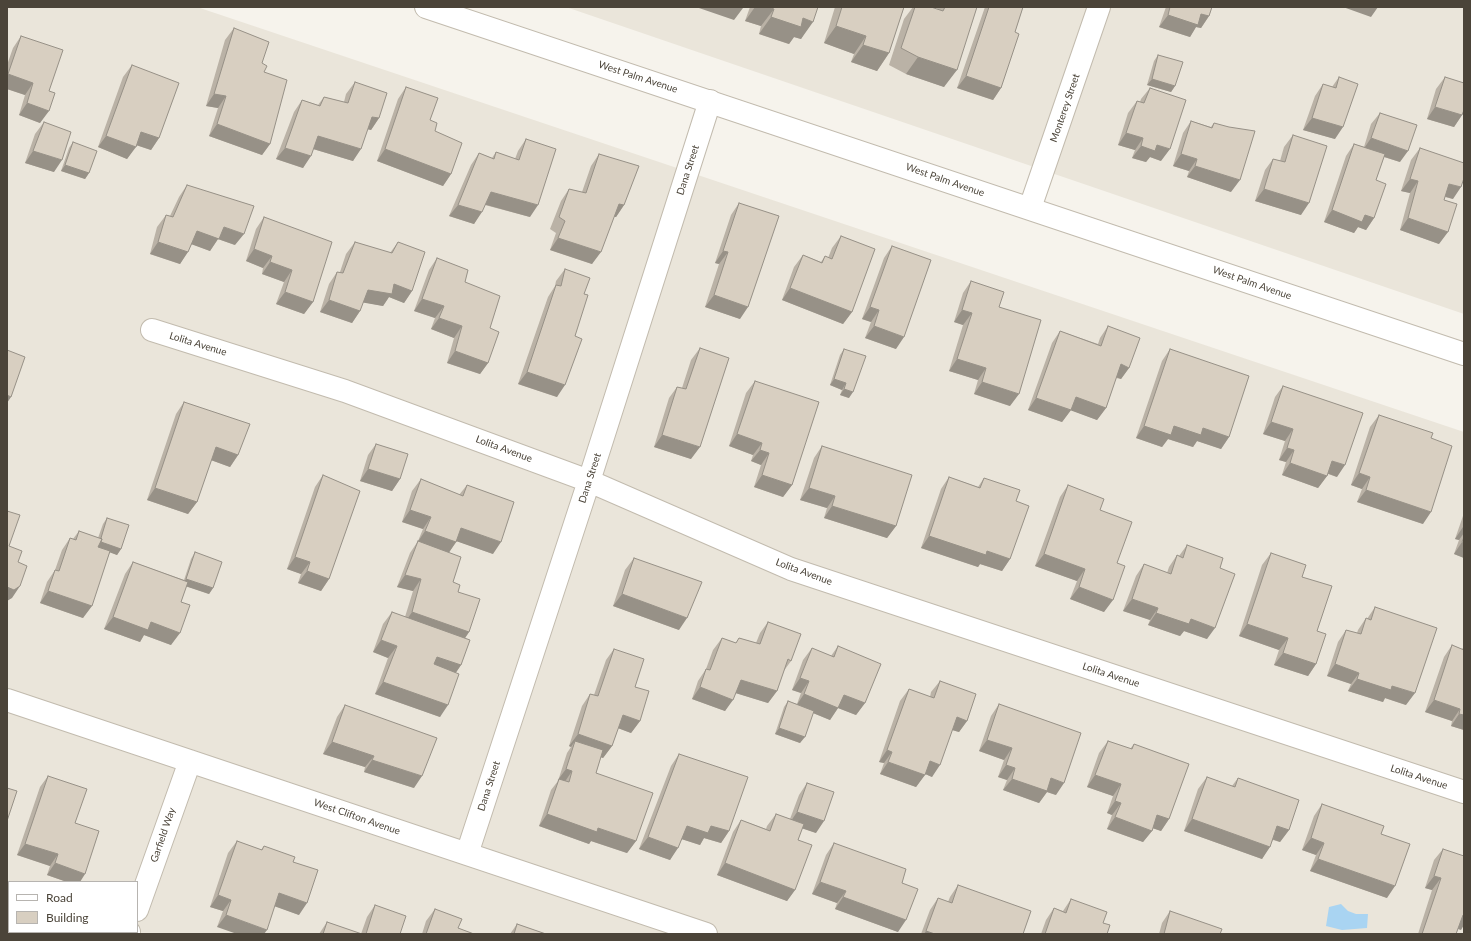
<!DOCTYPE html>
<html>
<head>
<meta charset="utf-8">
<style>
  body { margin:0 }
  #map { position:relative; width:1471px; height:941px; overflow:hidden; background:#f6f3ec; font-family:Lato,sans-serif }
  canvas { display:block }
  .frame { position:absolute; inset:0; border:8px solid #4b4439; pointer-events:none }
  .legend { position:absolute; left:8px; top:881px; width:130px; height:52px; box-sizing:border-box; background:#fff; border:1px solid #b7b4b0; margin:0; padding:5px 7px; list-style:none; font-size:12px; color:#4b4439 }
  .legend li { display:flex; align-items:center; gap:8px; height:20px }
  .legend b { width:20px; border:1px solid #b7b4b0 }
</style>
</head>
<body>
<div id="map">
<canvas width="1471" height="941"></canvas>
<div class="frame"></div>
<ul class="legend">
<li><b style="height:5px;background:#fff"></b>Road</li>
<li><b style="height:11px;background:#d8cfc1"></b>Building</li>
</ul>
</div>
<script>
const context = document.querySelector('canvas').getContext('2d');
context.lineJoin = 'round';
function paint(path, color) {
  context.fillStyle = color;
  context.fill(path, 'evenodd');
}
function shape(rows) {
  const path = new Path2D();
  for (const r of rows) {
    path.moveTo(r[0], r[1]);
    for (let i = 2; i < r.length; i += 2) path.lineTo(r[i], r[i + 1]);
  }
  return path;
}
function strokePath(path, color, width, dash) {
  context.strokeStyle = color;
  context.lineWidth = width;
  context.lineCap = dash ? 'butt' : 'round';
  context.setLineDash(dash || []);
  context.stroke(path);
}
function drawText(font, color, halo, rows, align = 'center') {
  context.font = font + ' Lato,sans-serif';
  context.lineWidth = 3;
  context.setLineDash([]);
  context.textBaseline = 'middle';
  context.strokeStyle = halo;
  context.fillStyle = color;
  for (const [text, x, y, turn = 0] of rows) {
    context.save();
    context.translate(x, y);
    context.rotate((+turn || 0) * Math.PI / 180);
    context.textAlign = isNaN(turn) ? turn : align;
    if (halo) context.strokeText(text, 0, 0);
    context.fillText(text, 0, 0);
    context.restore();
  }
}
paint(shape([
  [7,7,197,7,1464,432,1464,934,7,934],
  [9,882,137,882,137,932,9,932],
  [566,7,1464,7,1464,314]
]), '#eae5da');
paint(shape([
  [1341,904,1348,911,1356,914,1368,914,1367,928,1342,930,1326,926,1329,907]
]), '#a9d4f2');
const minor = shape([
  [1030,208,1099,7],
  [152,330,345,391,589,481,791,569,1464,792],
  [7,700,706,934],
  [467,854,589,481,710,101],
  [137,910,190,761],
  [129,934,129,932]
]);
const tertiary = shape([
  [426,7,1464,354]
]);
strokePath(minor, '#c2bbae', 24);
strokePath(tertiary, '#c2bbae', 24);
strokePath(minor, '#fff', 22);
strokePath(tertiary, '#fff', 22);
paint(shape([
  [750,7,818,7,801,39,794,37,789,44,759,34,761,26,745,21],
  [835,7,904,7,889,53,877,71,851,62,854,54,824,43],
  [913,7,931,7,937,9,938,7,977,7,944,87,906,74,889,65,904,19],
  [985,7,1023,7,1015,32,1001,88,993,100,957,88],
  [1166,7,1212,7,1209,16,1201,28,1196,27,1190,37,1159,27],
  [234,28,262,63,264,72,270,144,262,155,209,136,218,108,206,106,225,40],
  [21,36,49,91,40,123,19,115,25,95,7,89,7,65,13,48],
  [1158,55,1175,86,1171,92,1147,85,1154,61],
  [132,65,159,138,151,150,136,145,127,159,98,147,123,77],
  [1339,77,1335,139,1303,130,1315,96,1323,84,1332,87],
  [1445,77,1462,115,1454,127,1427,119,1436,89],
  [355,82,379,118,371,130,367,129,353,161,313,149,303,168,276,159,294,112,302,100,318,105,324,97,344,102,346,94],
  [406,87,430,120,451,174,443,186,377,161,398,99],
  [1150,88,1161,161,1150,157,1146,162,1132,158,1135,150,1118,145,1128,113,1137,101,1140,102,1141,99],
  [1380,113,1400,162,1384,157,1376,180,1374,218,1366,230,1358,227,1354,233,1324,222,1346,156,1354,144,1364,147,1371,124],
  [1191,121,1211,127,1214,123,1231,192,1187,177,1189,171,1173,166,1183,133],
  [44,122,54,172,25,163,35,134],
  [1293,135,1301,215,1255,201,1265,170,1273,159,1280,161,1284,147],
  [526,139,530,217,485,205,474,224,449,216,471,165,479,153,492,158,496,152,515,159,518,151],
  [73,142,89,173,85,179,61,171,69,148],
  [1420,148,1453,199,1445,197,1444,200,1439,244,1400,230,1410,193,1401,191,1411,160],
  [599,154,624,205,616,217,614,217,592,264,550,250,556,233,550,229,561,201,569,189,582,192,591,166],
  [187,185,235,245,218,239,210,251,192,244,180,264,150,254,157,227,166,215,170,216,179,197],
  [739,203,740,319,705,307,719,264,715,263,731,215],
  [264,217,313,302,304,314,276,304,284,282,262,274,263,268,246,261,256,229],
  [841,236,852,312,843,324,782,300,794,267,803,255,821,262,825,256,828,258,832,248],
  [355,242,390,253,398,242,412,291,404,303,389,297,383,306,363,302,360,311,352,323,320,312,329,284,337,272,340,272,346,254],
  [892,246,896,349,865,338,871,322,862,319,884,258],
  [437,258,465,282,490,328,488,363,480,374,447,363,454,338,431,329,435,318,414,311,429,270],
  [565,269,584,294,575,336,557,397,518,384,548,297,555,286,556,281],
  [971,281,999,307,1010,406,974,394,978,380,949,371,963,325,954,322,963,293],
  [1108,326,1129,368,1121,379,1116,378,1106,408,1097,420,1071,410,1062,422,1028,410,1052,343,1060,331,1098,344,1100,338],
  [700,348,691,459,654,447,669,398,677,387,682,388,691,360],
  [844,349,849,398,840,395,842,390,830,385,840,355],
  [1170,349,1229,437,1221,449,1197,441,1193,447,1168,439,1162,447,1136,438,1162,361],
  [755,381,792,485,783,497,754,487,761,465,751,461,753,455,729,446,746,393],
  [1283,386,1337,477,1328,474,1327,476,1318,488,1282,475,1286,462,1279,460,1285,441,1263,434,1275,397],
  [184,402,238,455,230,467,211,460,197,502,188,514,147,500,176,414],
  [1379,415,1423,524,1357,502,1362,489,1351,485,1370,427],
  [376,444,400,479,392,491,360,481,368,455],
  [822,446,896,526,887,538,824,518,827,508,800,500,814,458],
  [323,475,329,579,321,591,298,583,301,574,287,569,315,487],
  [949,477,978,487,984,478,1016,501,1010,559,1002,571,980,564,978,567,921,548,941,489],
  [421,479,459,495,467,485,493,554,457,541,449,552,453,582,458,592,469,632,465,638,461,665,456,672,440,717,375,694,388,658,373,652,383,624,392,612,405,617,413,591,397,587,410,553,418,541,423,529,402,522,412,491],
  [1068,485,1100,510,1117,563,1104,612,1070,599,1077,581,1035,566,1060,497],
  [1464,513,1464,558,1454,554,1459,540,1455,539],
  [107,518,121,549,117,555,110,552,83,618,40,603,47,582,55,570,62,550,70,538,73,539,79,531,98,538,103,524],
  [1187,545,1220,568,1207,639,1184,631,1180,636,1148,625,1150,620,1123,611,1136,576,1144,564,1167,573,1169,567,1177,555,1179,556],
  [195,552,213,588,209,594,186,586,181,602,171,645,144,635,140,642,104,629,125,574,133,562,184,580,191,559],
  [1271,553,1302,577,1317,631,1316,664,1308,676,1274,665,1279,650,1239,636,1262,565],
  [634,558,679,630,613,606,625,570],
  [1375,607,1406,705,1385,698,1383,702,1348,691,1351,684,1327,676,1338,642,1346,630,1357,633,1358,630,1366,618,1367,619],
  [768,622,791,661,783,672,777,691,768,703,736,693,725,711,692,699,698,681,706,669,713,650,722,638,736,643,739,638,756,643,760,633],
  [1452,645,1462,649,1464,647,1464,730,1451,726,1452,721,1425,712,1444,657],
  [838,646,865,703,856,715,838,708,830,720,813,713,800,743,775,734,784,707,788,701,797,704,801,693,792,690,803,660,812,648,831,656],
  [614,649,635,687,640,721,631,733,618,728,612,746,603,758,601,757,596,773,636,841,627,853,591,841,589,844,539,826,551,790,558,781,567,753,571,747,569,746,582,706,590,694,594,695,606,660],
  [940,681,967,721,959,732,952,730,932,777,925,774,916,787,880,774,884,763,879,762,900,701,909,689,930,697,931,692],
  [999,704,1056,795,1047,792,1039,803,1003,790,1007,780,998,777,1004,760,979,751,991,716],
  [345,705,414,788,364,772,365,767,323,754,337,717],
  [1108,741,1130,749,1134,744,1169,819,1161,831,1153,828,1152,831,1143,842,1107,829,1112,815,1107,813,1113,796,1087,787,1099,753],
  [679,754,729,831,721,843,704,838,700,845,682,839,670,860,639,849,671,766],
  [48,776,75,823,80,882,67,882,47,875,50,866,17,855,40,787],
  [1207,777,1232,786,1238,778,1289,830,1280,842,1273,840,1262,859,1184,831,1198,789],
  [807,783,816,833,802,828,798,840,795,890,787,901,717,875,733,832,741,820,766,829,767,826,776,814,790,819,799,795],
  [1322,804,1381,834,1387,898,1310,871,1316,855,1302,850,1314,816],
  [237,841,261,850,264,846,293,862,299,915,275,906,217,927,223,911,210,907,228,853],
  [834,843,902,883,898,932,835,909,837,903,812,894,826,855],
  [1443,849,1461,930,1458,929,1456,934,1418,934,1432,890,1425,888,1434,860],
  [958,885,1023,934,921,934,930,910,938,898,948,902,950,897],
  [1071,899,1103,923,1107,934,1041,934,1046,920,1054,908,1063,911],
  [375,905,400,934,319,934,327,922,361,934,367,917],
  [435,909,458,928,474,934,422,934,426,921],
  [1170,911,1220,934,1159,934,1162,923],
  [517,924,546,934,510,934]
]), '#bab2a6');
paint(shape([
  [696,7,739,7,743,8,734,20],
  [755,7,768,7,774,9,761,26,745,21],
  [1343,7,1378,7,1371,17],
  [1201,14,1209,16,1201,28,1196,27,1190,37,1159,27,1168,15],
  [771,17,803,18,813,22,801,39,794,37,789,44,759,34],
  [836,26,866,36,854,54,824,43],
  [863,45,889,53,877,71,851,62],
  [918,57,957,70,944,87,906,74],
  [8,74,33,83,25,95,7,89,7,76],
  [966,76,1001,88,993,100,957,88],
  [1152,79,1175,86,1171,92,1147,85],
  [214,94,226,96,218,108,206,106],
  [27,103,49,111,40,123,19,115],
  [1435,107,1462,115,1454,127,1427,119],
  [372,117,379,118,371,130,363,128],
  [1312,118,1343,127,1335,139,1303,130],
  [217,124,270,144,262,155,209,136],
  [141,132,159,138,151,150,133,144],
  [1126,133,1143,138,1135,150,1118,145],
  [106,136,136,147,127,159,98,147],
  [318,136,361,149,353,161,310,148],
  [1371,138,1408,151,1400,162,1363,150],
  [1157,145,1170,149,1161,161,1150,157,1146,162,1132,158,1141,146],
  [285,148,311,156,303,168,276,159],
  [385,149,451,174,443,186,377,161],
  [33,151,62,160,54,172,25,163],
  [1181,154,1197,159,1189,171,1173,166],
  [65,165,89,173,85,179,61,171],
  [1195,166,1240,180,1231,192,1187,177],
  [1410,179,1418,181,1410,193,1401,191],
  [1449,184,1461,187,1453,199,1440,195],
  [1264,189,1309,203,1301,215,1255,201],
  [491,192,538,205,530,217,483,204],
  [619,204,624,205,616,217,610,216],
  [458,205,482,212,474,224,449,216],
  [1332,210,1365,215,1374,218,1366,230,1358,227,1354,233,1324,222],
  [1408,218,1448,232,1439,244,1400,230],
  [224,227,244,234,235,245,218,239,210,251,188,243,197,231],
  [558,238,601,252,592,264,550,250],
  [158,242,188,252,180,264,150,254],
  [254,249,272,256,263,268,246,261],
  [723,251,728,252,719,264,715,263],
  [270,262,292,270,284,282,262,274],
  [394,284,412,291,404,303,389,297,383,306,360,302,368,290],
  [790,288,852,312,843,324,782,300],
  [285,292,313,302,304,314,276,304],
  [714,295,748,307,740,319,705,307],
  [422,299,444,306,435,318,414,311],
  [329,300,360,311,352,323,320,312],
  [870,307,879,310,871,322,862,319],
  [962,310,972,313,963,325,954,322],
  [439,318,462,326,454,338,431,329],
  [874,326,904,337,896,349,865,338],
  [455,351,488,363,480,374,447,363],
  [957,359,986,368,978,380,949,371],
  [1121,364,1129,368,1121,379,1113,376],
  [527,372,565,385,557,397,518,384],
  [834,379,846,383,842,390,830,385],
  [982,382,1019,394,1010,406,974,394],
  [844,389,853,392,849,398,840,395],
  [7,395,11,397,7,403],
  [1076,397,1106,408,1097,420,1067,409],
  [1036,398,1071,410,1062,422,1028,410],
  [1271,422,1293,429,1285,441,1263,434],
  [1144,426,1174,426,1203,428,1229,437,1221,449,1197,441,1193,447,1168,439,1162,447,1136,438],
  [737,434,762,443,753,455,729,446],
  [662,435,700,447,691,459,654,447],
  [216,447,238,455,230,467,208,459],
  [1287,448,1294,450,1286,462,1279,460],
  [760,450,769,453,761,465,751,461],
  [1332,461,1345,465,1337,477,1324,472],
  [1290,463,1327,476,1318,488,1282,475],
  [368,469,400,479,392,491,360,481],
  [1359,473,1370,477,1362,489,1351,485],
  [762,475,792,485,783,497,754,487],
  [155,488,197,502,188,514,147,500],
  [809,488,835,496,827,508,800,500],
  [1366,490,1431,512,1423,524,1357,502],
  [832,506,896,526,887,538,824,518],
  [410,510,431,517,423,529,402,522],
  [1463,527,1464,527,1464,533,1459,540,1455,539],
  [461,528,501,542,493,554,453,540],
  [425,531,456,542,448,554,417,543],
  [929,536,987,551,1010,559,1002,571,980,564,978,567,921,548],
  [100,541,121,549,117,555,95,547],
  [1462,542,1464,543,1464,558,1454,554],
  [1044,554,1085,569,1077,581,1035,566],
  [295,557,310,562,301,574,287,569],
  [307,571,329,579,321,591,298,583],
  [405,575,421,579,413,591,397,587],
  [186,579,213,588,209,594,182,585],
  [20,586,12,598,7,601,7,587],
  [1079,587,1113,600,1104,612,1070,599],
  [48,591,92,606,83,618,40,603],
  [622,594,687,618,679,630,613,606],
  [1132,599,1158,608,1150,620,1123,611],
  [412,612,469,632,461,644,404,624],
  [1156,613,1191,619,1215,628,1207,639,1184,631,1180,636,1148,625],
  [113,617,151,622,180,633,171,645,144,635,140,642,104,629],
  [1247,624,1288,638,1279,650,1239,636],
  [381,640,397,646,388,658,373,652],
  [1283,653,1316,664,1308,676,1274,665],
  [437,657,461,665,453,677,429,669],
  [1335,664,1359,673,1351,684,1327,676],
  [800,678,809,681,801,693,792,690],
  [1357,679,1392,686,1415,693,1406,705,1385,698,1383,702,1348,691],
  [741,680,777,691,768,703,732,692],
  [383,682,448,705,440,717,375,694],
  [700,687,733,700,725,711,692,699],
  [804,694,844,695,865,703,856,715,838,708,830,720,796,706],
  [1434,700,1460,709,1452,721,1425,712],
  [1459,714,1464,715,1464,730,1451,726],
  [623,715,640,721,631,733,615,727],
  [957,717,967,721,959,732,949,729],
  [779,728,805,737,800,743,775,734],
  [578,734,612,746,603,758,573,748,575,741,571,747,569,746],
  [987,740,1012,748,1004,760,979,751],
  [332,742,374,756,365,767,323,754],
  [887,750,892,752,884,763,879,762],
  [372,760,422,776,414,788,364,772],
  [930,761,940,765,932,777,921,772],
  [888,762,925,775,916,787,880,774],
  [1006,765,1015,768,1007,780,998,777],
  [566,769,572,771,564,783,559,779,557,781],
  [1095,775,1121,784,1113,796,1087,787],
  [1051,778,1064,783,1056,795,1047,792,1039,803,1003,790,1012,779],
  [1115,801,1121,803,1112,815,1107,813],
  [797,812,824,821,816,833,789,824],
  [547,814,598,828,636,841,627,853,591,841,589,844,539,826],
  [1157,815,1169,819,1161,831,1149,827],
  [1115,817,1152,831,1143,842,1107,829],
  [1192,819,1270,847,1262,859,1184,831],
  [687,826,711,826,729,831,721,843,704,838,700,845,678,838],
  [1277,826,1289,830,1280,842,1269,838],
  [648,837,678,848,670,860,639,849],
  [1311,838,1324,843,1316,855,1302,850],
  [25,844,58,854,50,866,17,855],
  [1318,859,1395,886,1387,898,1310,871],
  [55,863,85,874,80,882,67,882,47,875],
  [725,863,795,890,787,901,717,875],
  [1434,876,1441,878,1432,890,1425,888],
  [820,882,846,891,837,903,812,894],
  [279,893,307,903,299,915,271,905],
  [218,895,231,900,223,911,210,907],
  [843,897,906,920,898,932,835,909],
  [226,915,267,930,264,934,237,934,217,927],
  [1463,915,1464,916,1464,925,1461,930,1454,927],
  [926,931,935,934,924,934]
]), '#979187');
const building = shape([
  [768,7,818,7,813,22,803,18,801,27,771,17,774,9,768,7],
  [842,7,904,7,889,53,863,45,866,36,836,26,842,7],
  [915,7,931,7,943,11,945,7,977,7,957,70,918,57,901,48,915,7],
  [989,7,1023,7,1015,32,1019,34,1001,88,966,76,989,7],
  [1170,7,1212,7,1209,16,1201,14,1198,25,1168,15,1170,7],
  [234,28,269,42,262,63,267,66,264,72,287,80,270,144,217,124,226,96,214,94,234,28],
  [21,36,63,50,49,91,55,93,49,111,27,103,33,83,8,74,21,36],
  [1158,55,1183,62,1175,86,1152,79,1158,55],
  [132,65,179,83,159,138,141,132,136,147,106,136,132,65],
  [1339,77,1358,84,1343,127,1312,118,1323,84,1336,88,1339,77],
  [1445,77,1464,83,1464,110,1462,115,1435,107,1445,77],
  [355,82,387,93,379,118,372,117,361,149,318,136,311,156,285,148,302,100,320,106,324,97,348,103,355,82],
  [406,87,438,98,430,120,437,123,435,131,462,143,451,174,385,149,406,87],
  [1150,88,1186,100,1170,149,1157,145,1155,151,1141,146,1143,138,1126,133,1137,101,1144,103,1150,88],
  [1380,113,1417,125,1408,151,1371,138,1380,113],
  [1191,121,1212,128,1214,123,1229,127,1255,131,1240,180,1195,166,1197,159,1181,154,1191,121],
  [44,122,71,132,62,160,33,151,44,122],
  [1293,135,1327,146,1309,203,1264,189,1273,159,1285,162,1293,135],
  [526,139,556,149,538,205,491,192,482,212,458,205,479,153,494,159,496,152,519,160,526,139],
  [73,142,97,151,89,173,65,165,73,142],
  [1354,144,1385,154,1376,180,1386,184,1374,218,1365,215,1362,222,1332,210,1354,144],
  [1420,148,1464,163,1464,178,1461,187,1449,184,1444,200,1457,204,1448,232,1408,218,1418,181,1410,179,1420,148],
  [599,154,639,166,624,205,619,204,601,252,558,238,565,221,559,217,569,189,586,193,599,154],
  [187,185,254,206,244,234,224,227,219,239,197,231,188,252,158,242,166,215,173,217,187,185],
  [739,203,779,216,748,307,714,295,728,252,723,251,739,203],
  [264,217,332,242,313,302,285,292,292,270,270,262,272,256,254,249,264,217],
  [841,236,875,249,852,312,790,288,803,255,822,263,825,256,832,259,841,236],
  [355,242,392,253,398,242,425,252,412,291,394,284,392,294,368,290,360,311,329,300,337,272,343,273,355,242],
  [892,246,931,260,904,337,874,326,879,310,870,307,892,246],
  [437,258,468,270,465,282,500,296,490,328,499,332,488,363,455,351,462,326,439,318,444,306,422,299,437,258],
  [565,269,590,278,584,294,588,295,575,336,582,339,565,385,527,372,556,285,561,286,565,269],
  [971,281,1004,292,999,307,1041,320,1019,394,982,382,986,368,957,359,972,313,962,310,971,281],
  [1108,326,1140,338,1129,368,1121,364,1106,408,1076,397,1071,410,1036,398,1060,331,1101,346,1108,326],
  [700,348,729,358,700,447,662,435,677,387,686,389,700,348],
  [844,349,866,356,853,392,844,389,846,383,834,379,844,349],
  [1170,349,1249,376,1229,437,1203,428,1201,435,1174,426,1171,435,1144,426,1170,349],
  [7,350,25,357,11,397,7,395,7,350],
  [755,381,819,402,792,485,762,475,769,453,760,450,762,443,737,434,755,381],
  [1283,386,1363,413,1345,465,1332,461,1327,476,1290,463,1294,450,1287,448,1293,429,1271,422,1283,386],
  [184,402,250,424,238,455,216,447,197,502,155,488,184,402],
  [1379,415,1433,433,1431,438,1452,446,1431,512,1366,490,1370,477,1359,473,1379,415],
  [376,444,408,454,400,479,368,469,376,444],
  [822,446,912,475,896,526,832,506,835,496,809,488,822,446],
  [323,475,360,491,329,579,307,571,310,562,295,557,323,475],
  [949,477,980,488,984,478,1020,490,1016,501,1029,506,1010,559,987,551,986,555,929,536,949,477],
  [421,479,463,496,467,485,514,502,501,542,461,528,456,542,425,531,431,517,410,510,421,479],
  [1068,485,1104,499,1100,510,1132,522,1117,563,1125,566,1113,600,1079,587,1085,569,1044,554,1068,485],
  [7,511,20,515,9,546,22,551,18,562,27,566,20,586,14,590,7,587,7,511],
  [107,518,129,525,121,549,101,542,102,539,101,538,107,518],
  [79,531,102,539,98,547,110,551,92,606,48,591,55,570,59,571,70,538,76,540,79,531],
  [1464,537,1464,543,1462,542,1464,537],
  [418,541,461,557,453,582,460,585,458,592,480,599,469,632,412,612,421,579,405,575,418,541],
  [1187,545,1223,558,1220,568,1235,574,1215,628,1191,619,1189,624,1156,613,1158,608,1132,599,1144,564,1171,574,1177,555,1183,558,1187,545],
  [195,552,222,562,213,588,186,579,195,552],
  [1271,553,1306,565,1302,577,1332,586,1317,631,1326,634,1316,664,1283,653,1288,638,1247,624,1271,553],
  [634,558,702,582,687,618,622,594,634,558],
  [133,562,188,582,181,602,190,605,180,633,151,622,148,630,113,617,133,562],
  [1375,607,1437,628,1415,693,1392,686,1391,690,1357,679,1359,673,1335,664,1346,630,1361,634,1366,618,1371,620,1375,607],
  [392,612,470,640,461,665,437,657,434,664,459,674,448,705,383,682,397,646,381,640,392,612],
  [768,622,801,634,791,661,788,659,777,691,741,680,733,700,700,687,706,669,710,670,722,638,736,643,739,638,760,644,768,622],
  [1452,645,1464,650,1464,715,1459,714,1460,709,1434,700,1452,645],
  [838,646,881,664,865,703,844,695,838,708,804,694,809,681,800,678,812,648,834,657,838,646],
  [614,649,644,659,635,687,649,691,640,721,623,715,612,746,578,734,590,694,598,696,614,649],
  [940,681,976,694,967,721,957,717,940,765,930,761,925,775,888,762,892,752,887,750,909,689,934,698,940,681],
  [788,701,814,711,805,737,779,728,788,701],
  [999,704,1081,733,1064,783,1051,778,1047,791,1012,779,1015,768,1006,765,1012,748,987,740,999,704],
  [345,705,437,738,422,776,372,760,374,756,332,742,345,705],
  [575,741,603,750,596,773,653,793,636,841,598,828,597,832,547,814,559,779,569,782,572,771,566,769,575,741],
  [1108,741,1132,749,1134,744,1189,764,1169,819,1157,815,1152,831,1115,817,1121,803,1115,801,1121,784,1095,775,1108,741],
  [679,754,748,777,729,831,711,826,708,833,687,826,678,848,648,837,679,754],
  [48,776,87,789,75,823,99,831,85,874,55,863,58,854,25,844,48,776],
  [1207,777,1235,787,1238,778,1299,800,1289,830,1277,826,1270,847,1192,819,1207,777],
  [807,783,834,792,824,821,797,812,807,783],
  [7,788,17,791,7,821,7,788],
  [1322,804,1384,826,1381,834,1410,844,1395,886,1318,859,1324,843,1311,838,1322,804],
  [776,814,804,824,798,840,812,845,795,890,725,863,741,820,770,831,776,814],
  [237,841,262,850,264,846,295,857,293,862,318,870,307,903,279,893,267,930,226,915,231,900,218,895,237,841],
  [834,843,906,869,902,883,918,889,906,920,843,897,846,891,820,882,834,843],
  [1443,849,1464,856,1464,916,1463,915,1456,934,1422,934,1441,878,1434,876,1443,849],
  [958,885,1031,911,1023,934,935,934,926,931,938,898,952,903,958,885],
  [1071,899,1107,912,1103,923,1110,925,1107,934,1045,934,1054,908,1066,913,1071,899],
  [375,905,406,916,400,934,366,934,375,905],
  [435,909,462,919,458,928,474,934,426,934,435,909],
  [1170,911,1222,929,1220,934,1164,934,1170,911],
  [327,922,362,934,323,934,327,922],
  [517,924,546,934,514,934,517,924]
]);
paint(building, '#d8cfc1');
strokePath(building, '#979187', 1);
drawText('10px', '#4b4439', '#fff', [
  ["West Palm Avenue",638,77,18],
  ["Monterey Street",1065,108,-71],
  ["Dana Street",688,170,-72],
  ["West Palm Avenue",945,180,19],
  ["West Palm Avenue",1252,283,19],
  ["Lolita Avenue",198,344,17],
  ["Lolita Avenue",504,449,20],
  ["Dana Street",590,478,-72],
  ["Lolita Avenue",804,572,20],
  ["Lolita Avenue",1111,675,18],
  ["Lolita Avenue",1419,777,18],
  ["Dana Street",489,786,-72],
  ["West Clifton Avenue",357,817,19],
  ["Garfield Way",163,835,-71]
]);
</script>
</body>
</html>
